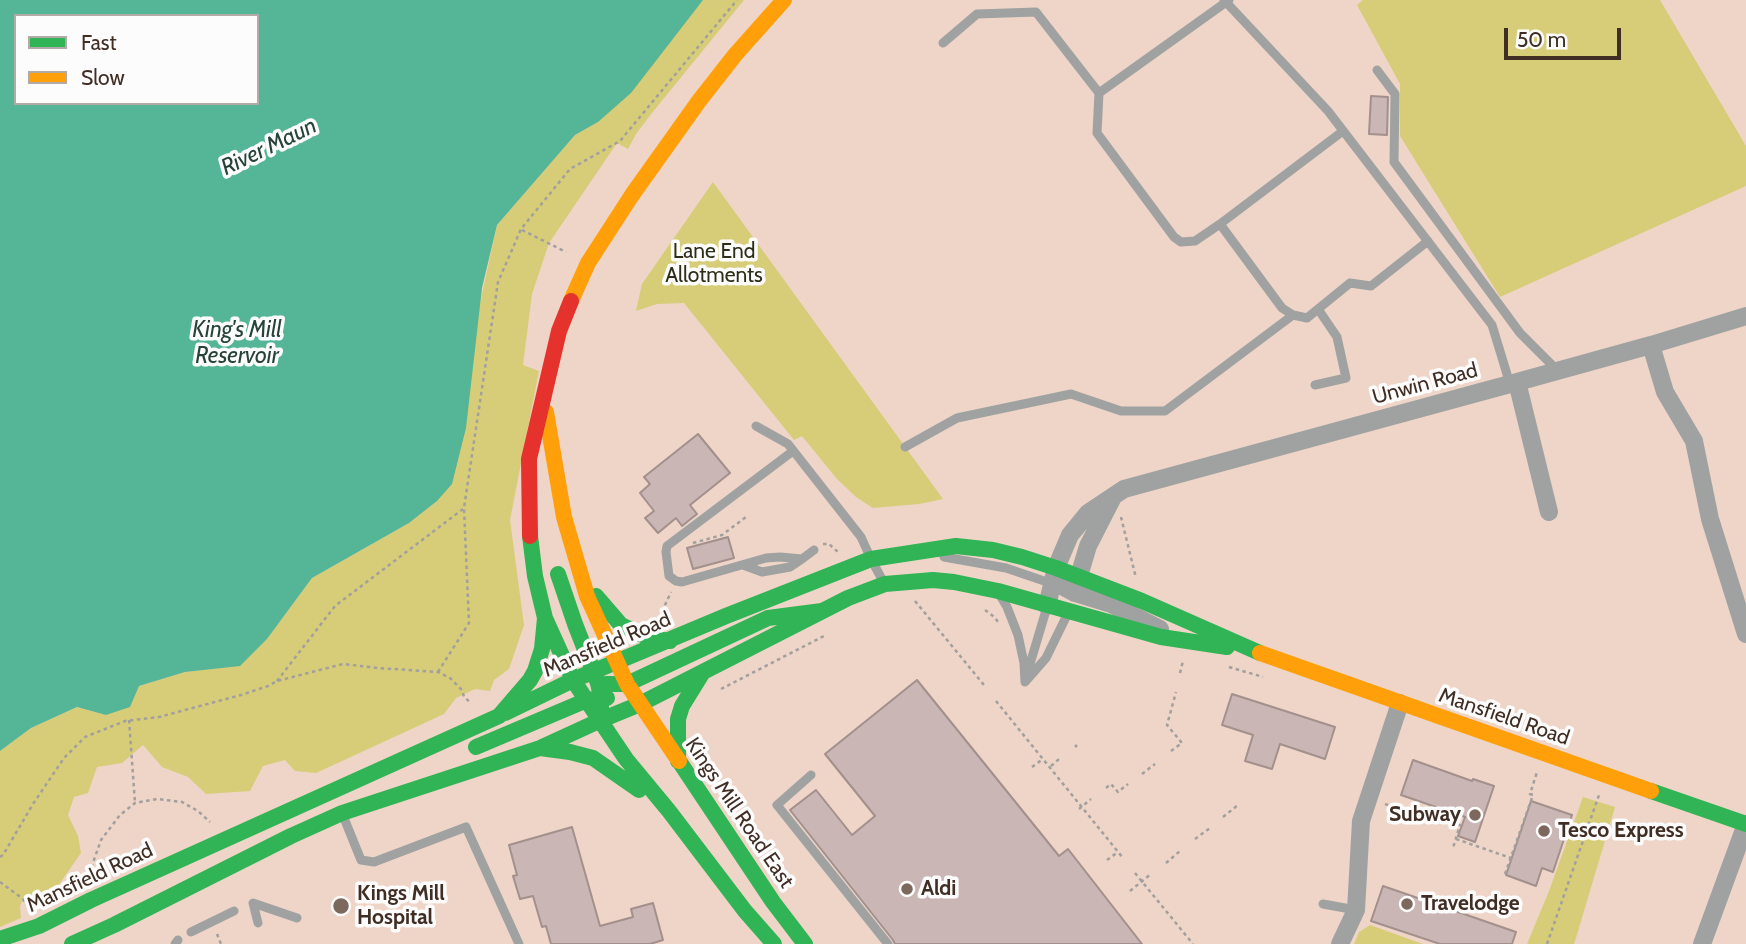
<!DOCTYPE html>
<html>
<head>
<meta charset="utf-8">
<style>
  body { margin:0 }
  #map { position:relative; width:1746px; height:944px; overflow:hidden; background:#eed5c7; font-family:Cabin,sans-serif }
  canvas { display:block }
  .legend { position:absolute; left:14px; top:14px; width:245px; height:91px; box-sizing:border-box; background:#fcfcfc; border:2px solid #b1aaa6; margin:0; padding:9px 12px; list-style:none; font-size:21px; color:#402e25 }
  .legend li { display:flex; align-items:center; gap:14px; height:35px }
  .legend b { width:35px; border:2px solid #b1aaa6 }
  .scale { position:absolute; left:1504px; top:28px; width:117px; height:32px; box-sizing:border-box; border:4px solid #402e25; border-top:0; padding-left:9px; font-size:21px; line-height:24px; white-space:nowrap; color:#402e25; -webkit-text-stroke:5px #fcfcfc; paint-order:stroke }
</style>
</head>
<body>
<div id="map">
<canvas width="1746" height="944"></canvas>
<ul class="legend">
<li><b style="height:9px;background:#30b455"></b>Fast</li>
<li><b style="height:9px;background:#ff9f0a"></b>Slow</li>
</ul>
<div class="scale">50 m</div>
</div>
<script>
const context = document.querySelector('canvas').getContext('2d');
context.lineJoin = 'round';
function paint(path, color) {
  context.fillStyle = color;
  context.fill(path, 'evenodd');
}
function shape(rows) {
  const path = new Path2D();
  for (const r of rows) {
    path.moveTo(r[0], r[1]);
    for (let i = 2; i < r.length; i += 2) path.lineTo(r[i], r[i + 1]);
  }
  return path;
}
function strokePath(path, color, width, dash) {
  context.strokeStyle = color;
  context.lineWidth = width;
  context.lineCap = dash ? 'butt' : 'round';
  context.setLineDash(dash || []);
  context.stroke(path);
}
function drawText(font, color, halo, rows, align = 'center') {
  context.font = font + ' Cabin,sans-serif';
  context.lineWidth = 7;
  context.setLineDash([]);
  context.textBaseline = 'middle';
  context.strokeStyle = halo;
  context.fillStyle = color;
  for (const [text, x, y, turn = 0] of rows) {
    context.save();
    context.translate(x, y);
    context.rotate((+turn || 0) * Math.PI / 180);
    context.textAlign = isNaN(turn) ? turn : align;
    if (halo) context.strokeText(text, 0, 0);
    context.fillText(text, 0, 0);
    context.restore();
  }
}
paint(shape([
  [703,0,744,0,652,113,636,134,628,149,617,143,549,243,532,294,523,365,539,371,510,520,524,625,509,669,494,680,490,691,475,689,456,698,444,714,316,773,295,771,285,760,263,766,250,791,206,794,188,777,162,767,143,745,122,763,97,767,88,793,74,797,68,815,78,836,81,853,58,886,23,899,20,906,21,918,0,927,0,751,31,728,77,707,106,715,139,686,185,672,240,665,267,639,312,578,409,523,437,501,497,225,575,135,598,122],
  [1363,0,1660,0,1746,146,1746,186,1500,297,1400,136,1400,84,1357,5],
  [713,182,943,499,919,504,873,508,856,497,837,479,802,436,794,440,684,303,657,304,636,311,642,284],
  [1583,797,1615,807,1576,938,1574,944,1527,944,1549,891],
  [1370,925,1423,944,1354,944,1359,932]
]), '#d7cd78');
paint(shape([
  [0,0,703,0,631,93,598,122,575,135,497,225,482,288,466,428,452,484,437,501,409,523,312,578,267,639,240,666,185,672,139,686,130,707,106,715,77,707,31,728,0,751],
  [16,16,257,16,257,103,16,103]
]), '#54b597');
const building = shape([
  [1371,96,1388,97,1387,135,1369,134,1371,96],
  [698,434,730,473,690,505,697,514,682,526,676,518,658,533,645,518,654,511,640,493,650,484,644,477,698,434],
  [728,537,734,558,693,569,687,548,728,537],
  [917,680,1059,856,1068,849,1142,944,895,944,893,940,790,810,816,790,852,835,875,816,825,754,917,680],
  [1232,694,1335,727,1325,759,1280,744,1272,769,1245,761,1253,735,1222,725,1232,694],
  [1413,760,1472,781,1473,779,1494,786,1475,842,1458,836,1465,817,1401,795,1413,760],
  [1531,801,1572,815,1553,872,1542,868,1536,886,1506,875,1531,801],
  [572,827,600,926,633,917,631,909,653,903,663,940,650,944,551,944,546,926,542,927,533,896,520,899,513,876,517,875,509,845,572,827],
  [1383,886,1516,932,1512,944,1440,944,1371,921,1383,886]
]);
paint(building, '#cab6b4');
strokePath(building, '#a3908d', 2);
strokePath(shape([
  [522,230,566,252],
  [1121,517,1136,578],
  [693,543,722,535,746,517],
  [823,544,829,544,838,552],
  [915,601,984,685],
  [985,610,993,616,1000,624],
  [659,618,671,592],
  [1229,667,1263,677],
  [438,672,469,623,464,508,498,282,521,229,570,169,620,141,737,0],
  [1180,673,1183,661],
  [277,681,335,606,463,509],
  [721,689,824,636],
  [996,701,1123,858],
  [129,720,135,803],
  [1075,747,1077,745],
  [1171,751,1182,743,1167,725,1176,692],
  [1051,766,1059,759],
  [1032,767,1043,759],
  [1142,774,1155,764],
  [1106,788,1111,784,1118,792,1128,784],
  [1385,804,1425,818,1434,816,1460,825,1453,848],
  [1079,809,1091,799],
  [1223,817,1238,805],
  [1195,839,1210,828],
  [1456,839,1511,858],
  [0,857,3,855,33,804,64,758,85,737,125,721,159,717,241,695,268,686,277,681,343,664,378,668,438,672,450,678,462,690,464,697,470,702],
  [1107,860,1118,852],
  [1166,863,1180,851],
  [1135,873,1193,944],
  [89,874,101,840,120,815,135,803,157,799,182,802,198,811,210,822],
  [1505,874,1533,795,1530,794,1537,772],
  [0,882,23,899,26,905],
  [1130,891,1151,874],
  [217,934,221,944],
  [1547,944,1599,795]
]), '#a29f9e', 2.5, [3.5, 3.5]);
strokePath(shape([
  [1224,0,1328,111,1492,325,1510,384],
  [943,43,977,14,1036,12,1099,93,1097,133,1174,237,1181,242,1195,241,1220,224,1343,131],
  [1377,70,1395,94,1394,162,1520,333,1557,370],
  [1099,93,1229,0],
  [1220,224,1282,308,1293,315,1307,318,1350,283,1371,286,1428,241],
  [1315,385,1346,378,1337,337,1318,309],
  [756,426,788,444,861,537,871,559,884,583],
  [905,447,957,418,1071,394,1121,411,1165,411,1293,315],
  [793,451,667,546,666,552,669,576,676,581,682,582,766,558,780,557,802,559,814,550],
  [944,557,1006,568,1053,584],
  [743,565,762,572,790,567,802,559],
  [1001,597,1007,607,1018,635,1024,663,1025,682],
  [1027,674,1047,607],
  [1025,682,1046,658,1068,613],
  [811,775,777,805,888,944],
  [344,818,361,860,374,862,466,827,519,944],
  [1323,904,1356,910],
  [258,923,253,903,297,918],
  [191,932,234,911],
  [175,944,178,940]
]), '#a0a2a2', 9);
strokePath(shape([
  [1651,345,1665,392,1694,441,1710,519,1746,634],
  [1517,382,1549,512],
  [1056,568,1058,579,1064,587,1075,593,1111,604,1160,629],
  [1076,586,1088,546,1112,499],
  [1047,606,1056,568,1070,535,1088,513,1124,489,1510,384,1651,345,1746,316],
  [1340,944,1356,910,1361,821,1400,703],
  [1702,944,1746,824]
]), '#a0a2a2', 18);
strokePath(shape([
  [530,536,535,576,545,618,573,680,626,759,669,811,745,911,774,944],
  [558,574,575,624,598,683,601,697,601,714],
  [596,596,621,625,649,638,670,641],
  [606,684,627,684,768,618,822,611],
  [505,713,573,680,726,616,871,559,956,546,993,550,1022,557,1056,568,1142,601,1260,653],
  [601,720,640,704,848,598,885,584,933,580,954,582,998,591,1161,637,1227,647],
  [476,747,587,700,607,698],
  [540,748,570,752,593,758,639,790],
  [678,761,678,719,682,706,703,672],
  [679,761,773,902,805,944],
  [1651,791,1746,824],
  [0,939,39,926,91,900,499,716,530,680,535,671,542,649,545,618],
  [72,944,114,925,291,836,342,813,540,748,601,720]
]), '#30b455', 16);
strokePath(shape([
  [571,301,588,263,632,195,699,101,735,55,784,0],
  [546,412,564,517,587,596,627,684,679,761],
  [1260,653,1651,791]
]), '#ff9f0a', 16);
strokePath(shape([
  [530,536,529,459,559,331,571,301]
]), '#e5322d', 16);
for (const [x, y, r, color] of [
  [1475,815,7,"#7d685e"],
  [1544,831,7,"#7d685e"],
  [907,889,7,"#7d685e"],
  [1407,904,7,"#7d685e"],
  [341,906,9,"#7d685e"]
]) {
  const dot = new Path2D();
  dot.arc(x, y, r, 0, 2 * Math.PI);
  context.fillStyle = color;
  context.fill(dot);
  strokePath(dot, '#fcfcfc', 2.5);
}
drawText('21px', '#2e2e18', '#fcfcfc', [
  ["Lane End",714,252],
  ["Allotments",714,276]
]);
drawText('21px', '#402e25', '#fcfcfc', [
  ["Unwin Road",1425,384,-15],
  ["Mansfield Road",607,645,-23],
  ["Mansfield Road",1504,717,19],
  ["Kings Mill Road East",739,813,56],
  ["Mansfield Road",90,878,-25]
]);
drawText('bold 21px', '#402e25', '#fcfcfc', [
  ["Subway",1461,815,"right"],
  ["Tesco Express",1558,831],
  ["Aldi",921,889],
  ["Kings Mill",357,894],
  ["Hospital",357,918],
  ["Travelodge",1421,904]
], 'left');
drawText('italic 23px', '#274239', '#fcfcfc', [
  ["River Maun",269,147,-26],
  ["King's Mill",237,330],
  ["Reservoir",237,356]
]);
</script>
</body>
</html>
